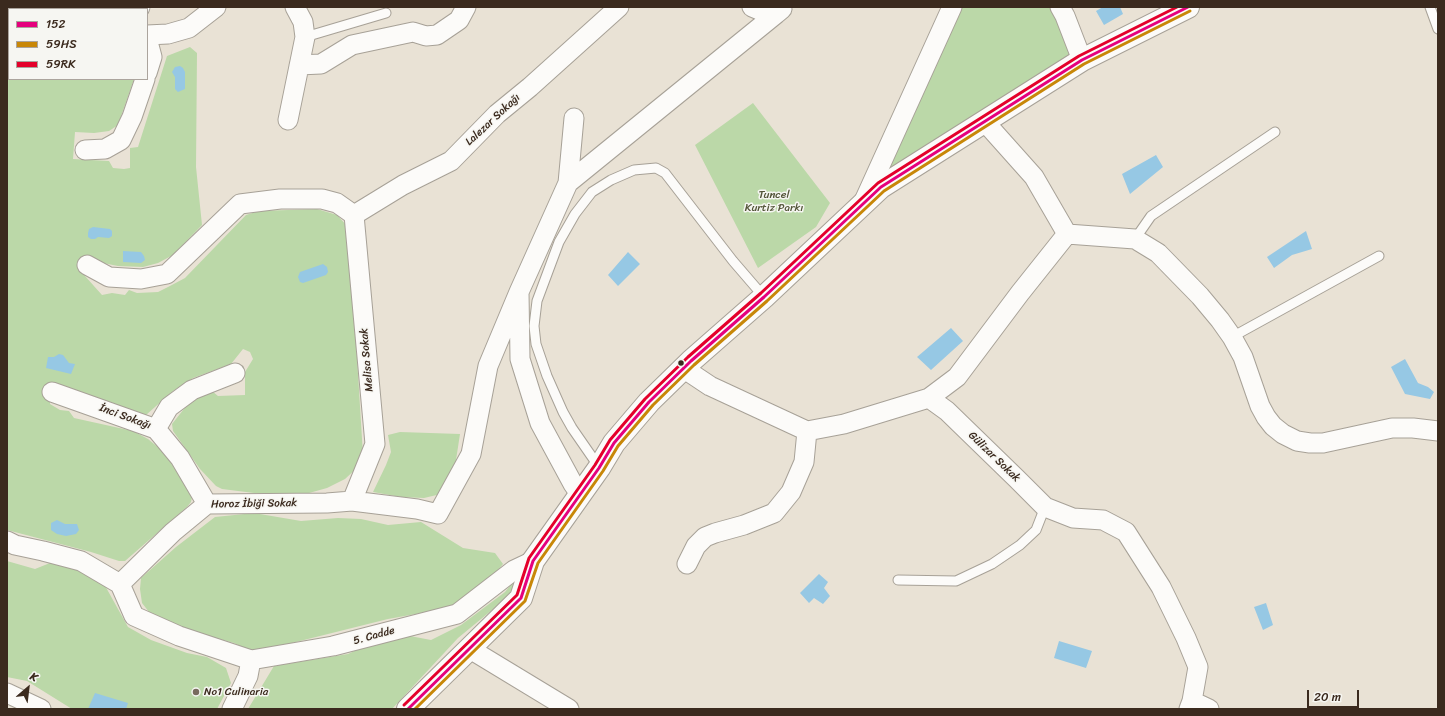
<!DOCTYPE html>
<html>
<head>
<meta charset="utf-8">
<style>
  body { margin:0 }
  #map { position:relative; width:1445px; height:716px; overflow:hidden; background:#e9e2d5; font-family:Sriracha,sans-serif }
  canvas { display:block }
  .frame { position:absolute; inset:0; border:8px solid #3b2a1e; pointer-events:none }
  .legend { position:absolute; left:8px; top:8px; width:140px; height:72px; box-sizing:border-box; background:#f6f6f2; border:1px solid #aba49d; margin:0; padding:5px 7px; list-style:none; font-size:12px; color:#3b2a1e }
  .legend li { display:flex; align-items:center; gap:8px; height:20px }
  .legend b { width:20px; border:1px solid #aba49d }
  .north { position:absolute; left:8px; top:668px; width:40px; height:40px; -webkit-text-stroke:3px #f6f6f2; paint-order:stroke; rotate:28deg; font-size:11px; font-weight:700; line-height:16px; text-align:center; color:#3b2a1e }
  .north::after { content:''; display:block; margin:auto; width:14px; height:18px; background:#3b2a1e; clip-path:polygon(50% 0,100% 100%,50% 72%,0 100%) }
  .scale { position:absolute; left:1307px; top:690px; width:52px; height:18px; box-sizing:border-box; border:2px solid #3b2a1e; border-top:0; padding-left:5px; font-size:12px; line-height:14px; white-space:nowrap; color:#3b2a1e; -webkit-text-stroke:3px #f6f6f2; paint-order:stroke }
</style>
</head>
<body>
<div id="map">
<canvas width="1445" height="716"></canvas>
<div class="frame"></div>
<ul class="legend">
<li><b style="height:5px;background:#e5007d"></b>152</li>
<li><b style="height:5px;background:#c88708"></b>59HS</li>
<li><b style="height:5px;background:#e4002b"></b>59RK</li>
</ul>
<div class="north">K</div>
<div class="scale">20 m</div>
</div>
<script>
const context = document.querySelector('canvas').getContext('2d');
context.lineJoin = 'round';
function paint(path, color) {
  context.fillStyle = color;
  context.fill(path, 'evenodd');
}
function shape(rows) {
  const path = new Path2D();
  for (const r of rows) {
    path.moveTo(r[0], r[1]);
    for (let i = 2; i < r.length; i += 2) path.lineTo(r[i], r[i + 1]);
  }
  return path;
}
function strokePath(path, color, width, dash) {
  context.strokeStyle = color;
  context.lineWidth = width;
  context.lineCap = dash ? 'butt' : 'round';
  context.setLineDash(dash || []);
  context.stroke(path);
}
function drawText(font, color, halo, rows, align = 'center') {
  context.font = font + ' Sriracha,sans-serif';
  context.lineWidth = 3;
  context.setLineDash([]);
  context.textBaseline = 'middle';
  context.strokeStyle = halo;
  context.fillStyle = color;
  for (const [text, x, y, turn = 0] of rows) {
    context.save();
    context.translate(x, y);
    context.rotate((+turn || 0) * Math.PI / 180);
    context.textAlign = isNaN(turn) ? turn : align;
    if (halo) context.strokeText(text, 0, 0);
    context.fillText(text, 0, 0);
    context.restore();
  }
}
paint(shape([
  [952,7,1060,7,1082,60,881,187],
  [7,45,9,45,9,79,134,79,118,125,109,131,94,133,75,132,73,159,109,161,113,168,124,169,130,168,130,148,138,147,167,56,190,47,197,53,196,167,202,225,173,255,158,263,143,267,118,266,88,260,85,276,102,295,112,293,125,295,129,290,137,293,158,292,168,287,185,278,246,215,259,211,317,209,337,215,349,228,363,455,359,466,345,479,327,488,309,493,254,493,222,489,216,486,200,469,173,431,172,424,195,395,207,387,218,396,245,395,245,372,253,359,250,352,243,349,231,364,193,378,173,391,146,415,50,399,50,404,60,410,69,411,74,418,133,431,148,439,165,453,192,497,191,502,187,507,125,561,119,561,91,552,7,530],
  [753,103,830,203,816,227,758,268,695,145],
  [400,432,460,434,454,473,441,494,424,498,401,497,373,492,386,465,391,452,388,435],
  [254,513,301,521,338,518,361,519,388,525,421,522,463,548,495,553,503,564,481,590,449,608,388,619,276,647,251,651,234,643,187,630,149,612,142,603,140,589,141,578,176,547,215,517],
  [7,561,35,569,50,563,67,564,103,582,128,627,151,640,187,653,207,657,226,668,231,683,217,709,72,709,27,681,7,677],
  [517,577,509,596,458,638,392,709,248,709,274,666,348,654,376,641,410,636,431,640,461,625,505,592]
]), '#bbd8a8');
paint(shape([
  [1103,7,1120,7,1123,14,1104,25,1096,11],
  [180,66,183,68,185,72,185,89,178,92,175,89,175,77,172,72,175,67],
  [1156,155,1163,167,1130,194,1122,174],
  [93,227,110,229,112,231,112,236,109,238,98,237,95,239,91,239,88,237,88,233,89,229],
  [1306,231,1312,249,1292,255,1274,268,1267,257],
  [123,251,141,252,144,256,145,260,141,263,123,262],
  [628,252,640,264,618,286,608,275],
  [323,264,327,267,328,272,326,275,303,283,300,282,298,277,300,272],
  [951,328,963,341,931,370,917,357],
  [59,354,63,355,69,363,75,364,71,374,46,368,48,357,54,357],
  [1405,359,1418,383,1428,387,1434,392,1430,399,1405,394,1391,367],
  [57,520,65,524,77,524,79,530,76,534,66,536,57,534,51,530,51,523],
  [819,574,828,582,824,588,830,596,823,604,814,598,809,603,800,593],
  [1266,603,1273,625,1263,630,1254,607],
  [1059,641,1092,651,1086,668,1054,658],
  [95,693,128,703,126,709,88,709]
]), '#96c8e4');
const service = shape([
  [1430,7,1438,29],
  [28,9,28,7],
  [305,37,386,13],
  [1135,239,1151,216,1275,132],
  [1232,337,1379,256],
  [599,467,572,428,563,412,547,376,536,344,534,326,537,301,559,242,575,214,592,192,611,180,634,170,656,168,665,173,733,261,764,297],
  [898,580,956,581,992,564,1020,545,1036,530,1045,507]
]);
const minor = shape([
  [752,7,764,12,776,14,782,9],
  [1060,7,1065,16,1082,60],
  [139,9,140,7],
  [7,29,9,29],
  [147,35,168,34,189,28,216,7],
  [147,38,152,57,147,73],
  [299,65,321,64,352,45,413,32,426,36,437,35,459,20,466,7],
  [288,120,305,37,303,22,295,7],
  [85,150,105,149,121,140,132,117,145,79],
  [568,183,574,118],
  [864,201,952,7],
  [354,215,403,185,451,161,497,114,530,87,619,7],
  [1067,234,1135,239,1158,253,1200,296,1220,320,1232,337,1243,357,1260,406,1266,417,1273,426,1283,434,1297,441,1310,443,1323,443,1392,428,1413,428,1438,431],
  [87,265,109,277,141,279,167,274,240,204,280,199,322,199,337,203,354,215],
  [519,292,568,183,776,14],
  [683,368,710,386,807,431,844,424,929,398,947,411,1017,479,1045,507,1073,518,1103,520,1126,532,1161,587,1186,638,1198,667,1192,701,1189,709],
  [52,392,156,429,180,458,207,504],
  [929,398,957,377,1020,293,1067,234,1034,177,984,121],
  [156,429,169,407,192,390,235,373],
  [352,501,375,444,354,215],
  [7,541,15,545,43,551,81,561,120,584,134,616,179,636,251,660],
  [687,564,696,546,705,537,715,533,744,525,774,513,791,492,804,462,807,431],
  [120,584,173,532,207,504,327,503,352,501,417,509,438,514,471,454,488,366,519,292,520,359,540,423,573,484,580,494],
  [470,649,569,709],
  [7,693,41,709],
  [1192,701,1209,709],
  [232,709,248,676,251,660,333,646,457,614,514,570,533,561]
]);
const secondary = shape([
  [408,709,521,598,533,561,599,468,614,443,649,402,691,361,764,297,881,187,1082,60,1188,7]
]);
strokePath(service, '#a7a197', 11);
strokePath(minor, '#a7a197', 21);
strokePath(secondary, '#a7a197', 24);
strokePath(service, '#fcfbf9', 9);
strokePath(minor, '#fcfbf9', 19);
strokePath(secondary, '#fcfbf9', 22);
strokePath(shape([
  [408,709,521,598,533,561,599,468,614,443,649,402,691,361,764,297,881,187,1082,60,1188,7]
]), '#e5007d', 3);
strokePath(shape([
  [415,709,525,601,538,563,603,471,618,446,653,405,694,365,767,301,884,191,1084,64,1190,11]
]), '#c88708', 3);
strokePath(shape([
  [404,705,517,595,529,558,595,465,610,440,645,399,688,357,761,293,878,183,1079,56,1177,7]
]), '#e4002b', 3);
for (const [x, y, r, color] of [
  [681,363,3.5,"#3b2a1e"],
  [196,692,4,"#786a5e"]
]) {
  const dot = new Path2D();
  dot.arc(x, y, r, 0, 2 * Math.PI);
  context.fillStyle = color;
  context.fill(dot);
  strokePath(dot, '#f6f6f2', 1.5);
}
drawText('11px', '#3b2a1e', '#f6f6f2', [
  ["Lalezar Sokağı",493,120,-43],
  ["Melisa Sokak",367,360,-95],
  ["İnci Sokağı",125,417,20],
  ["Gülizar Sokak",994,457,44],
  ["Horoz İbiği Sokak",254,504,-1],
  ["5. Cadde",374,636,-15]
]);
drawText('11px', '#525438', '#f6f6f2', [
  ["Tuncel",774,195],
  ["Kurtiz Parkı",774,208]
]);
drawText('11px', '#3b2a1e', '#f6f6f2', [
  ["No1 Culinaria",204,692]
], 'left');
</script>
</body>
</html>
